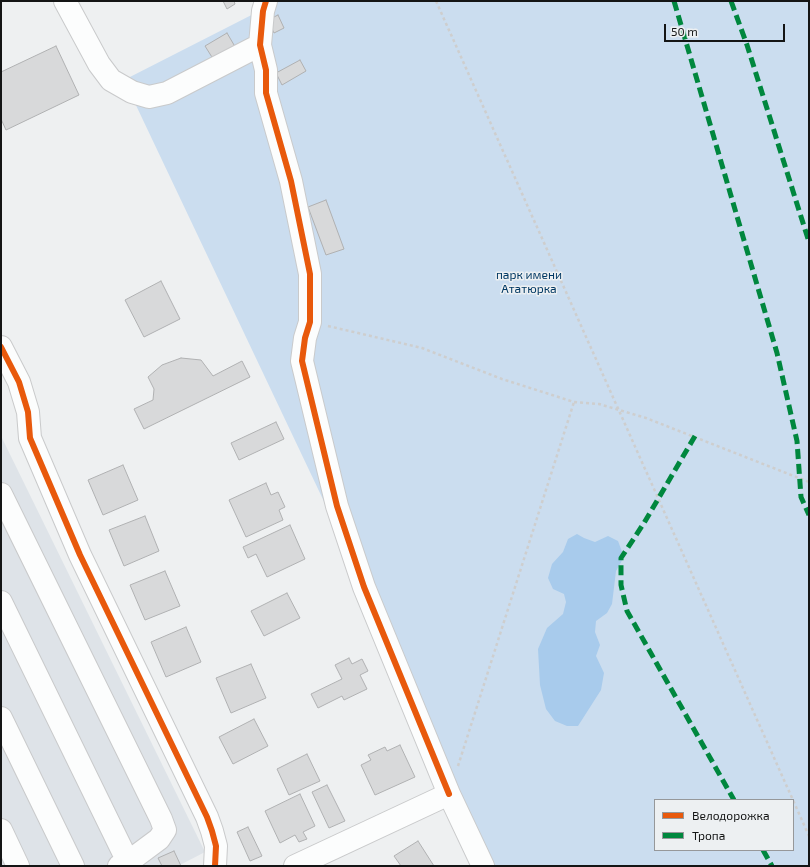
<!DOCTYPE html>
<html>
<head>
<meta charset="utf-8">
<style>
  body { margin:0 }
  #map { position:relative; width:810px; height:867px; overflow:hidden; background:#eef0f1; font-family:"Exo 2",sans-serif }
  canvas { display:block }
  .frame { position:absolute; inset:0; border:2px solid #141515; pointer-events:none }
  .legend { position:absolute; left:654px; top:799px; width:140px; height:52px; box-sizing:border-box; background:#edf0f2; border:1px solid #96989a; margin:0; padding:5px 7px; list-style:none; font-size:12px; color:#141515 }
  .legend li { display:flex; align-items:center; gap:8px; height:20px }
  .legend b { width:20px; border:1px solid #96989a }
  .scale { position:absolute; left:664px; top:24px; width:121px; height:18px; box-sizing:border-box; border:2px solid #141515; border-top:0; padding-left:5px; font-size:12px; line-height:14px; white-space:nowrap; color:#141515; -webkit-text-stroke:3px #edf0f2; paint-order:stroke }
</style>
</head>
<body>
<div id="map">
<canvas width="810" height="867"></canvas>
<div class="frame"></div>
<ul class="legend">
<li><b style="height:5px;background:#e8590c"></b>Велодорожка</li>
<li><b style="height:5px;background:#00873e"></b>Тропа</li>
</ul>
<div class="scale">50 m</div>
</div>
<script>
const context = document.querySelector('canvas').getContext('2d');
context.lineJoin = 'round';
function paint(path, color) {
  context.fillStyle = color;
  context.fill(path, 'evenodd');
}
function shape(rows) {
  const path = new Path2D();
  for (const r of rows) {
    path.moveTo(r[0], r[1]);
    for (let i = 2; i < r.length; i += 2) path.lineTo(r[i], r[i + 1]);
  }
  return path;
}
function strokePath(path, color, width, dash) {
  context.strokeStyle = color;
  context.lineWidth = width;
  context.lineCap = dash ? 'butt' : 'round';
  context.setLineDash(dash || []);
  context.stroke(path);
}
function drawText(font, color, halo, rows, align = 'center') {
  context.font = font + ' "Exo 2",sans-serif';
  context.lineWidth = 3;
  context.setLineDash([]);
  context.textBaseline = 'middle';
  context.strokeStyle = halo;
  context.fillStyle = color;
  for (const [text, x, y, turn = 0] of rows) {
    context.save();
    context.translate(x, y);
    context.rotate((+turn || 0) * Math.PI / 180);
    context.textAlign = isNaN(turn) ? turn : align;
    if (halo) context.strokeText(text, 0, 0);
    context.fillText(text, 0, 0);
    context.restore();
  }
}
paint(shape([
  [1,436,205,852,178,866,1,866]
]), '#dee3e8');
paint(shape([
  [279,1,809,1,809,866,492,866,461,798,449,765,124,80],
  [655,800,793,800,793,850,655,850]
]), '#cbddef');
paint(shape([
  [577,534,584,538,595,542,608,536,618,541,624,557,616,571,612,604,607,613,596,621,595,632,600,645,596,656,604,673,601,690,578,726,567,726,555,721,546,709,540,685,538,649,547,628,563,614,566,602,564,594,553,589,548,578,552,564,563,552,568,539]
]), '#a8cbec');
const building = shape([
  [223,1,234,1,235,4,227,9,223,1],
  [278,15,284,28,274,33,268,20,278,15],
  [227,33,237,50,215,62,205,46,227,33],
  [56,46,79,95,6,130,1,119,1,72,56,46],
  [300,60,306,71,282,85,276,73,300,60],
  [326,200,344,249,326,255,308,207,326,200],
  [161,281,180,319,144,337,125,300,161,281],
  [181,358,201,360,213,376,242,361,250,377,144,429,134,409,153,400,154,389,148,377,162,365,181,358],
  [276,422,284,439,239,460,231,443,276,422],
  [123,465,138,500,103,515,88,480,123,465],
  [266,483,271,495,278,492,285,507,279,510,283,520,246,537,229,500,266,483],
  [145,516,159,551,124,566,109,530,145,516],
  [290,525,305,559,267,577,256,554,248,558,243,547,290,525],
  [165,571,180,606,145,620,130,585,165,571],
  [287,593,300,618,264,636,251,611,287,593],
  [186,627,201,662,166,677,151,642,186,627],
  [349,658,352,664,362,659,368,671,360,675,367,689,344,700,342,696,318,708,311,694,342,679,335,665,349,658],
  [251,664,266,698,231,713,216,678,251,664],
  [254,719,268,746,233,764,219,737,254,719],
  [400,745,415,777,375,795,361,765,371,760,368,755,385,747,387,751,400,745],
  [307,754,320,781,289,795,277,769,307,754],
  [327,785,345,821,329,828,312,792,327,785],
  [300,794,315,826,303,832,307,839,299,842,295,835,280,843,265,811,300,794],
  [248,827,262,856,250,861,237,832,248,827],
  [418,841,434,866,401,866,394,856,418,841],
  [174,851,181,866,162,866,158,858,174,851]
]);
paint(building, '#d8d9da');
strokePath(building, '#b0b1b2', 1);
const minor = shape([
  [65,1,99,64,111,80,132,92,149,97,167,93,260,45],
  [266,1,263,11,260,45,266,70,266,93,291,181,310,274,310,322,305,338,302,361,337,506,364,587,449,794],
  [1,347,19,382,28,412,30,438,80,555,207,817,212,831,216,846,215,866],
  [1,494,161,819,165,830,159,839,128,862,119,866],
  [1,602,128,862],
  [1,718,73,866],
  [1,830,18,866],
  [295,866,449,794,483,866]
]);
strokePath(minor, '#c9cacb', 24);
strokePath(shape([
  [436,1,809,836],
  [328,326,422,348,502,379,574,402,599,404,646,418,809,482],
  [458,766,574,402]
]), '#cecece', 2.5, [3, 3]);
strokePath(minor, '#fcfdfd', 22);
strokePath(shape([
  [674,1,777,353,797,441,801,497,809,515],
  [731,1,747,45,809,242],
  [695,436,644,523,621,558,621,585,627,611,734,800],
  [763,850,772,866]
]), '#00873e', 5, [10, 5]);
strokePath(shape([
  [266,1,263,11,260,45,266,70,266,93,291,181,310,274,310,322,305,338,302,361,337,506,364,587,449,794],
  [1,347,19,382,28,412,30,438,80,555,207,817,212,831,216,846,215,866]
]), '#e8590c', 6);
drawText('12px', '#003863', '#edf0f2', [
  ["парк имени",529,275],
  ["Ататюрка",529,289]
]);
</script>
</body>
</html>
